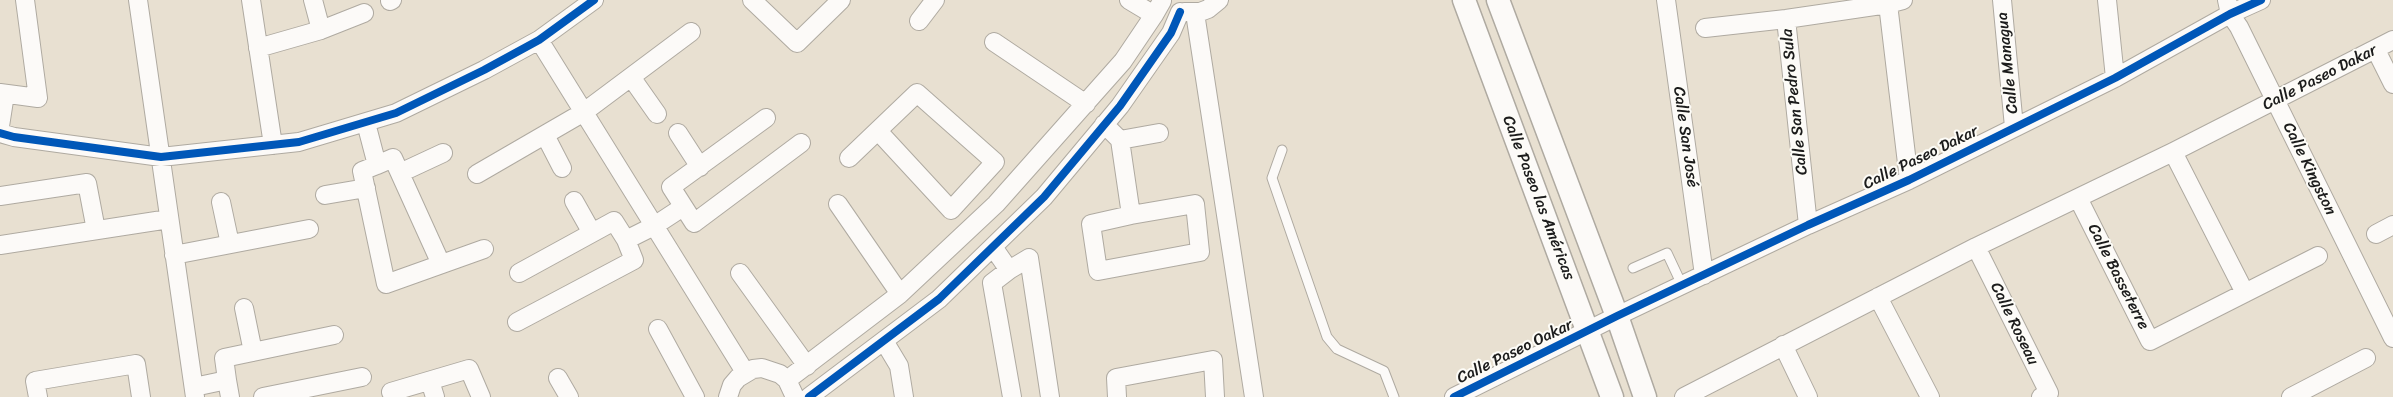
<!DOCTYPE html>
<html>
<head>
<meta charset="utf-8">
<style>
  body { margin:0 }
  canvas { display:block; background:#e8e0d1 }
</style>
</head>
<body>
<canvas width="2393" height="397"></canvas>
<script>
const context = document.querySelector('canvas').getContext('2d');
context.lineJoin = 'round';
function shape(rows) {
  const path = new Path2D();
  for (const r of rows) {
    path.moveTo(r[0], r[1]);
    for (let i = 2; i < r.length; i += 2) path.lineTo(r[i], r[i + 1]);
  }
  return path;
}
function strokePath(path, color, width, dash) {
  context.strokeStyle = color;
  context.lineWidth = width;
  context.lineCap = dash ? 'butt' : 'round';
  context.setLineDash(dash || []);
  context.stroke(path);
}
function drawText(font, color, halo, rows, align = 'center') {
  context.font = font + ' Sriracha,sans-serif';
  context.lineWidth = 4;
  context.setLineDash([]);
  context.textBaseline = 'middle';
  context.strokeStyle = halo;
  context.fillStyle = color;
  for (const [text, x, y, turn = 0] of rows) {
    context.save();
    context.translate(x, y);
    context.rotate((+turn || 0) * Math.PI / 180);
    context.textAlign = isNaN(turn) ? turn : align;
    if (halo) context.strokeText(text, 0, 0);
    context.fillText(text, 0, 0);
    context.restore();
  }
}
const service = shape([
  [1282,150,1272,178,1327,337,1337,349,1384,371,1394,397],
  [1633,268,1667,253,1682,285]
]);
const minor = shape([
  [138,0,195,397],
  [251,0,273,145],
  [313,0,321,30],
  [752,0,797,43,841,0],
  [1129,0,1154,15],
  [1666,0,1704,275],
  [2002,0,2014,127],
  [2107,0,2115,78],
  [2227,0,2230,14,2239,27,2393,338],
  [390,1,392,0],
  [1888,4,1909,180],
  [1184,12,1200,12,1208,9,1219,0],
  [1195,13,1254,397],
  [1786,19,1808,225],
  [919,21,935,0],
  [1705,28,1786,19,1888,4,1903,0],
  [539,40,745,372],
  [994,42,1086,104],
  [258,48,321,30,364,13],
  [2376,50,2393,84],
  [631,77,657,114],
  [0,93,38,98,25,0],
  [766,118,671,187,694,223,801,143],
  [366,123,377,165,393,158,441,264],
  [1104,124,1120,140,1131,215,1195,204,1200,252,1098,271,1091,224,1131,215],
  [0,126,5,94],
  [0,133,14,137,161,157,299,142,396,113,484,70,539,40,594,0],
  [678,133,700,167],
  [545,135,562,168],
  [1120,140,1159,133],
  [2173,152,2245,293],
  [849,158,917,93,995,162,951,210,878,131],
  [377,165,362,171,386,284,484,249],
  [400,173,443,153],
  [477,174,584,112,691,32],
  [325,195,366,188],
  [0,196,87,183,96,230],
  [2078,198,2150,341,2318,256],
  [574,201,592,233],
  [221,202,230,244],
  [838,204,900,294],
  [2376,234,2393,225],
  [626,240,654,226,683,207],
  [0,245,169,219],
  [993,247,1009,270,1029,258,1050,397],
  [1976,247,2049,393,2041,397],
  [174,255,309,229],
  [1009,270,992,283,1012,397],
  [740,273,807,366],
  [1878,297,1930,397],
  [244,308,253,352],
  [517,322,634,260,626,240,614,221,519,273],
  [658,329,695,397],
  [884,341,899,366,904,397],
  [1783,345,1808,397],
  [558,378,569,397],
  [227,380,224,358,334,335],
  [787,380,900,294,996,204,1123,61,1154,15,1162,1],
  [430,381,435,397],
  [194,387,227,380,230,397],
  [391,392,469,369,481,397],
  [38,397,35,381,136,364,141,397],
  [263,397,362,377],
  [728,397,732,385,738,378,753,369,762,368,780,374,787,380,795,397],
  [809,397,939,299,1044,197,1120,106,1171,33,1180,12],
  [1117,397,1116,378,1213,360,1215,397],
  [1454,397,1617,316,1808,225,1909,180,2115,78,2230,14,2261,0],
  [1684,397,1976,247,2173,152,2393,40],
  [2291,397,2366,358]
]);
const tertiary = shape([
  [1464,0,1612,397],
  [1498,0,1617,316,1645,397]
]);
strokePath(service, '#afaaa1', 11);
strokePath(minor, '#afaaa1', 20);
strokePath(tertiary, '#afaaa1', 25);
strokePath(service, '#fcfaf8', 9);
strokePath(minor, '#fcfaf8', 18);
strokePath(tertiary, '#fcfaf8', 22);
strokePath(shape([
  [0,133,14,137,161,157,299,142,396,113,484,70,539,40,594,0],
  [809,397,939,299,1044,197,1120,106,1171,33,1180,12],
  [1454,397,1617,316,1808,225,1909,180,2115,78,2230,14,2261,0]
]), '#0057b8', 8);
drawText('16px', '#1c1c1c', '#fdfcf7', [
  ["Calle Managua",2008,63,-96],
  ["Calle Paseo Dakar",2320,78,-27],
  ["Calle San Pedro Sula",1795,102,-96],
  ["Calle San José",1685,137,82],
  ["Calle Paseo Dakar",1921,158,-26],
  ["Calle Kingston",2309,169,64],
  ["Calle Paseo las Américas",1538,198,69],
  ["Calle Basseterre",2118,277,63],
  ["Calle Roseau",2014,324,64],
  ["Calle Paseo Oakar",1515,352,-26]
]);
</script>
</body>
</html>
